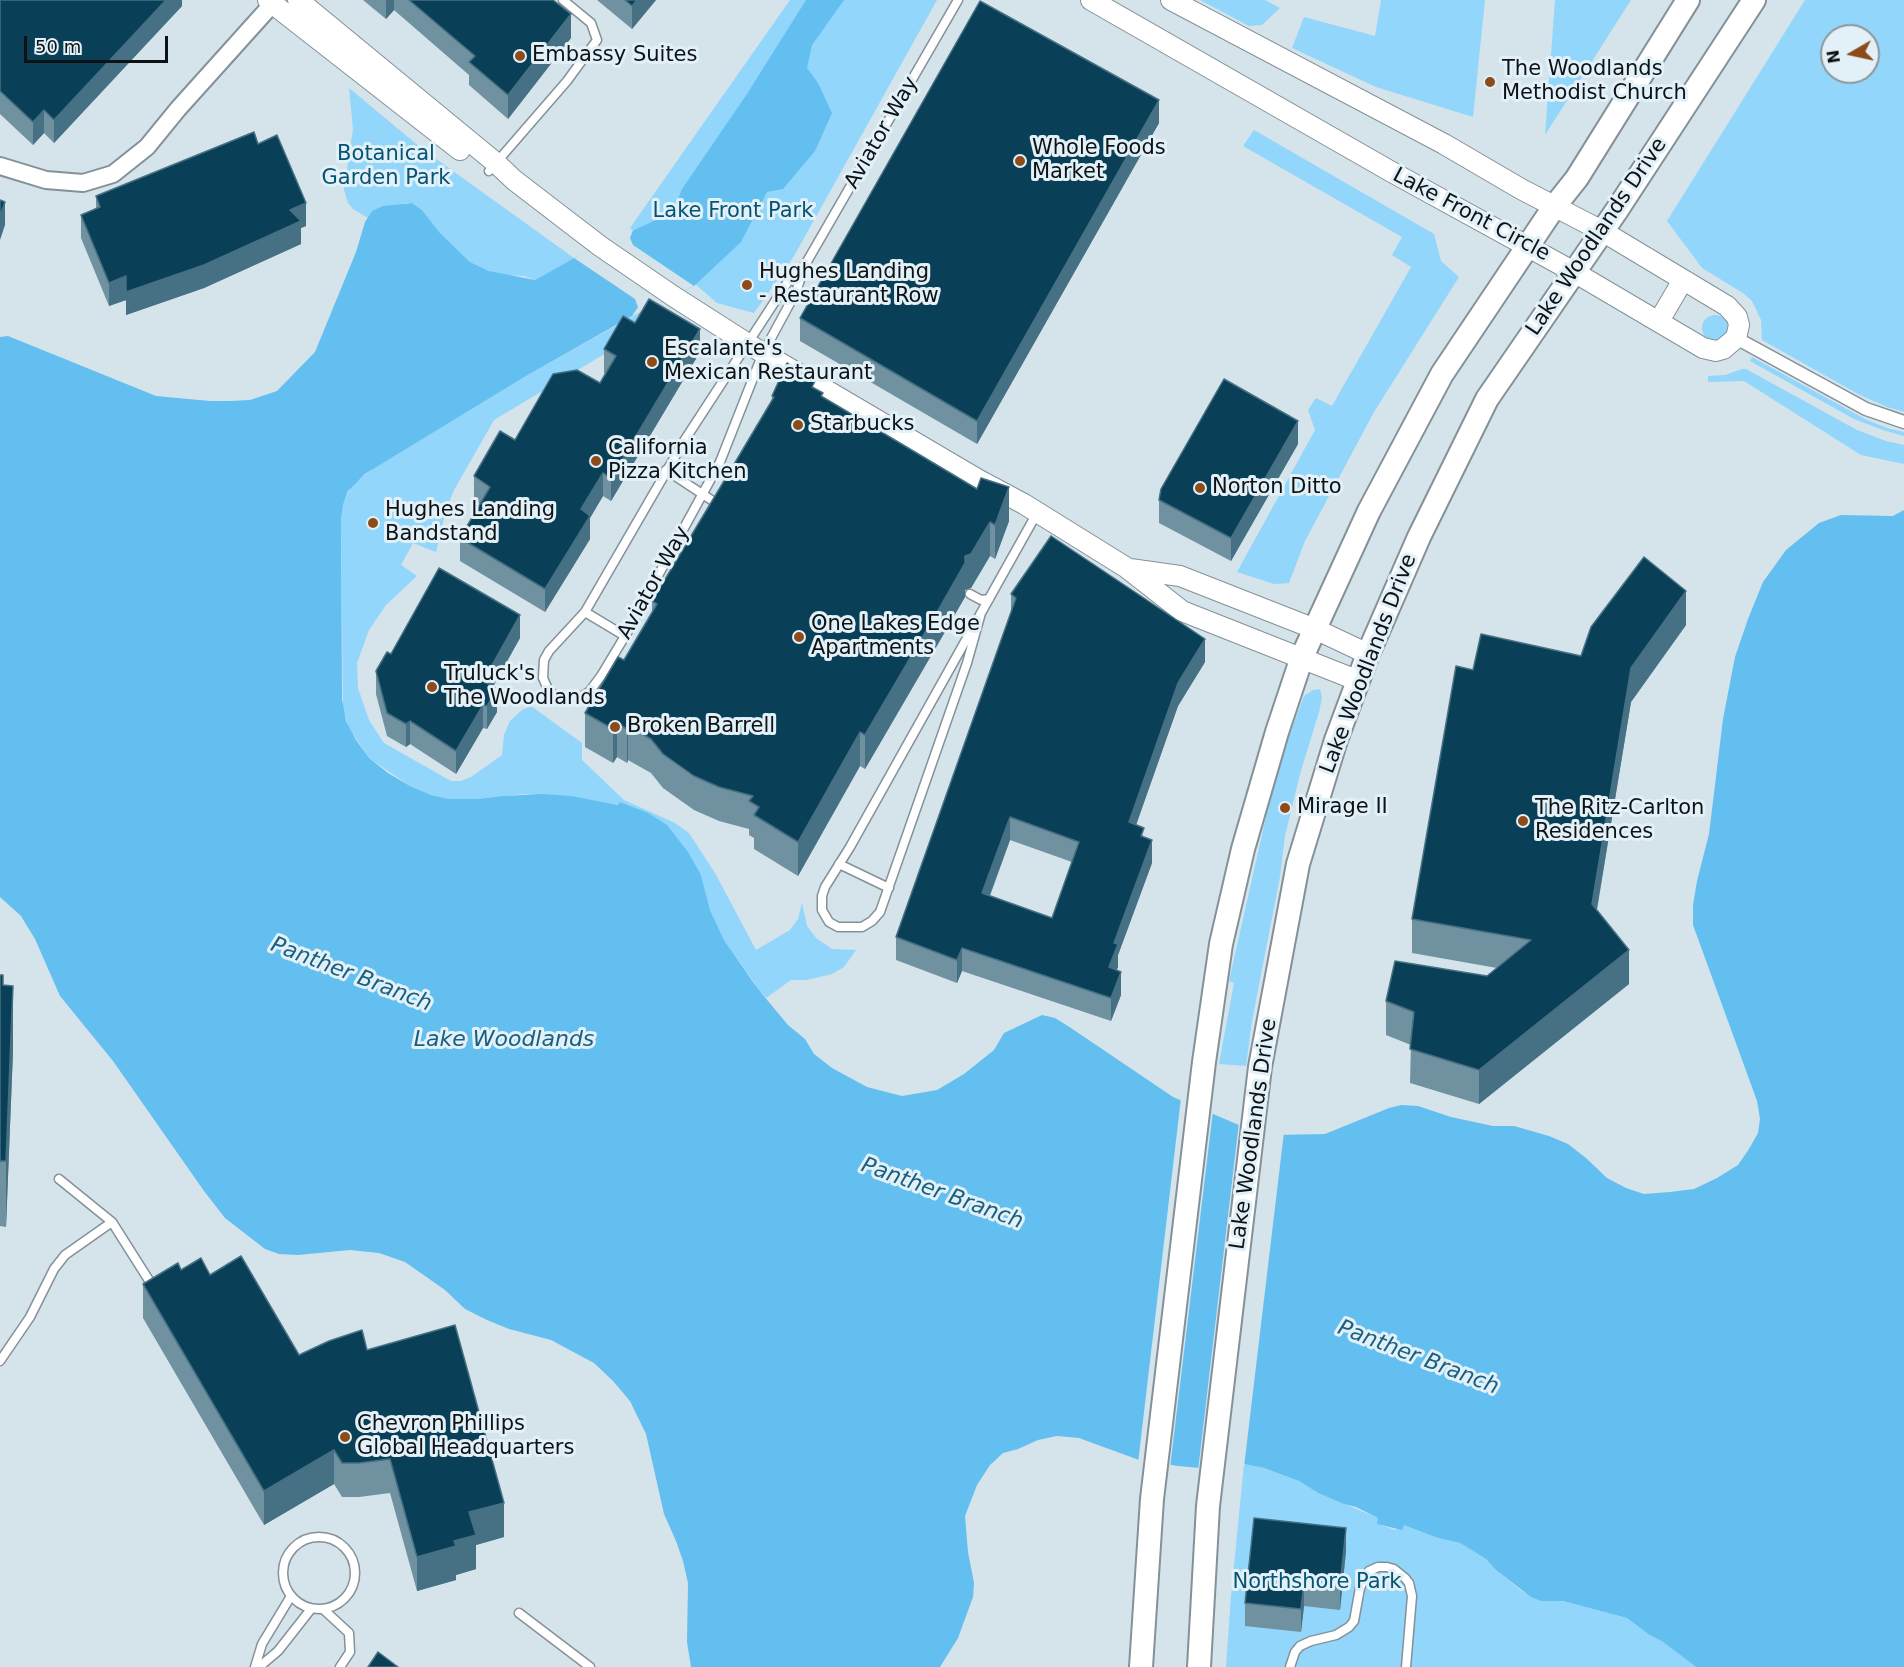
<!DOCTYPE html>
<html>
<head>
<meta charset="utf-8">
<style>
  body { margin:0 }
  #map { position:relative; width:1904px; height:1667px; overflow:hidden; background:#d5e3ea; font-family:"DejaVu Sans",sans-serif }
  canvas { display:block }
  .north { position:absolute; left:1820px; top:24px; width:60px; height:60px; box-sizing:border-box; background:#e2f0f8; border:2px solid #8d979d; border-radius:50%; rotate:261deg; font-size:16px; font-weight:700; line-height:24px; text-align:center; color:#0e1215 }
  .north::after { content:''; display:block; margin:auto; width:21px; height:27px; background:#8d4b1a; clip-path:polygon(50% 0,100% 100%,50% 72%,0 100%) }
  .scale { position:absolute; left:24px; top:36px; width:144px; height:27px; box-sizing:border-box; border:3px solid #0e1215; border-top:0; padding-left:8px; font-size:18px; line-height:21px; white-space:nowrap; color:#0e1215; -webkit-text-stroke:4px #e2f0f8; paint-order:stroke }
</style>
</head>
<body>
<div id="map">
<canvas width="1904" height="1667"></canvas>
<div class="north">N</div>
<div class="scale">50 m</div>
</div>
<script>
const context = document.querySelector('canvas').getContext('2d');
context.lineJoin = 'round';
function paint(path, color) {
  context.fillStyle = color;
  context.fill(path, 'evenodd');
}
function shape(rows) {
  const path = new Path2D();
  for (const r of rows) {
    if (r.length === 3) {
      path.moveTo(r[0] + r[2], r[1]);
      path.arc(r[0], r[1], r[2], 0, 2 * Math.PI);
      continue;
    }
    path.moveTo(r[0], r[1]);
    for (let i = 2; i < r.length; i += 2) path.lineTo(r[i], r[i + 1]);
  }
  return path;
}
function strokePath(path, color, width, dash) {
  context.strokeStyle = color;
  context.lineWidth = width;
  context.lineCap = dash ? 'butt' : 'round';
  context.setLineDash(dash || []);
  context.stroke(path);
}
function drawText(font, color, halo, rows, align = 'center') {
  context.font = font + ' "DejaVu Sans",sans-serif';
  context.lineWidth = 6;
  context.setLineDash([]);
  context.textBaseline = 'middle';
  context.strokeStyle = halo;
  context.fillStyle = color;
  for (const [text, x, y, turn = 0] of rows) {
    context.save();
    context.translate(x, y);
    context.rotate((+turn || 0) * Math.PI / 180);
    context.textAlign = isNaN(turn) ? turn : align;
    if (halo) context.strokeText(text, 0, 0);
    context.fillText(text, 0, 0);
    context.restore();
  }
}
paint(shape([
  [790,0,937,0,794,256,754,313,717,303,630,228],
  [1200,0,1265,0,1280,8,1262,25,1249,26],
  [1381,0,1485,0,1473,117,1376,87,1292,48,1304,17,1375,36],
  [1555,0,1631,0,1545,135],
  [1805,0,1904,0,1904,412,1887,407,1858,394,1762,340,1761,320,1752,301,1743,293,1702,268,1667,221],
  [1832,36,1868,36,1868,72,1832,72],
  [349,88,421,148,574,258,535,280,524,276,505,275,489,271,470,262,440,233,422,210,412,203,406,203,372,211,368,218,353,209,348,203,344,190,353,129],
  [1254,130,1434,234,1441,261,1459,277,1374,412,1305,541,1289,583,1274,584,1237,572,1315,430,1308,410,1316,398,1332,406,1411,267,1392,255,1402,237,1243,146],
  [646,309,663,319,494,420,454,490,446,510,436,552,413,543,401,565,417,576,386,605,369,630,357,663,358,688,369,720,384,743,451,781,461,781,471,777,502,755,504,735,510,721,522,710,531,706,582,743,582,760,624,800,675,823,689,833,715,873,756,950,790,930,798,919,802,903,807,926,816,938,832,949,856,950,844,967,832,974,807,980,791,980,766,998,761,992,729,1009,756,985,724,940,710,910,701,875,620,802,619,805,579,798,524,794,477,799,449,799,431,795,410,786,369,758,349,728,343,709,341,520,343,505,351,486,373,469,526,376],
  [1715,328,13],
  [1752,357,1865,419,1887,428,1904,432,1904,436,1883,430,1854,419,1750,361],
  [1742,369,1746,369,1857,430,1886,441,1904,445,1904,464,1861,455,1744,381,1708,382,1708,376,1725,375],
  [1320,689,1322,698,1319,712,1300,774,1285,836,1280,877,1252,1021,1246,1066,1219,1064,1234,983,1229,981,1268,808,1288,738,1304,696,1313,690],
  [1244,1464,1264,1468,1299,1481,1318,1493,1378,1518,1378,1524,1395,1530,1404,1524,1438,1538,1460,1543,1486,1559,1496,1570,1522,1591,1541,1601,1563,1601,1627,1618,1648,1634,1663,1642,1696,1667,1226,1667,1231,1596]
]), '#92d6fb');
paint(shape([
  [806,0,844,0,812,45,807,68,818,83,832,113,815,151,783,189,767,192,741,242,694,286,632,316,526,376,365,474,348,491,343,505,341,520,342,699,346,721,356,740,369,758,388,773,410,786,431,795,449,799,477,799,503,796,543,794,571,796,618,805,620,802,648,813,667,825,688,852,701,875,710,910,724,940,758,989,788,1025,805,1039,814,1054,832,1068,867,1087,902,1096,937,1090,964,1074,994,1050,1004,1033,1042,1015,1055,1018,1071,1028,1173,1097,1253,1131,1276,1135,1325,1134,1389,1108,1401,1105,1418,1106,1451,1117,1493,1126,1514,1126,1549,1136,1568,1144,1586,1158,1607,1178,1626,1188,1644,1194,1670,1192,1694,1189,1717,1178,1738,1165,1749,1149,1758,1133,1760,1119,1757,1101,1693,925,1693,905,1697,881,1709,834,1723,719,1735,657,1748,619,1763,582,1786,550,1819,523,1841,515,1893,516,1904,510,1904,1667,1696,1667,1663,1642,1648,1634,1627,1618,1563,1601,1541,1601,1531,1597,1496,1570,1486,1559,1460,1543,1438,1538,1404,1525,1402,1530,1377,1524,1378,1518,1356,1507,1344,1504,1318,1493,1299,1481,1264,1468,1244,1464,1200,1468,1178,1466,1139,1460,1079,1438,1057,1436,1038,1440,1018,1449,1003,1453,990,1465,977,1485,965,1516,968,1552,974,1583,973,1597,958,1638,940,1667,691,1667,687,1642,688,1583,683,1561,676,1541,664,1514,646,1434,630,1401,613,1381,594,1363,551,1340,509,1329,487,1320,465,1309,445,1290,405,1262,379,1253,350,1250,298,1255,279,1254,265,1249,225,1218,204,1191,113,1061,60,996,35,939,21,916,0,897,0,337,8,336,156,396,210,401,230,401,250,400,277,391,315,352,356,252,365,222,372,211,383,206,412,203,422,210,440,233,470,262,489,271,535,280,574,258,673,212,682,189,747,94]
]), '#63bfef');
paint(shape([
  [633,230,630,238,633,245,694,286,632,316,638,307,635,299,574,258],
  [1181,1098,1213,1111,1170,1468,1138,1463],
  [1239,1122,1254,1129,1284,1132,1244,1467,1198,1471]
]), '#d5e3ea');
const service = shape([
  [489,171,567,81,597,40,591,23,563,0],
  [805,265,787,283,684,441,585,612,549,651,544,660,543,678,547,687,553,694,568,699,577,699,589,692,601,676,625,636,720,462,763,353,796,292,805,265,958,0],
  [666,470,722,507],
  [970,594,981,600,989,599],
  [585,612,625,636],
  [981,613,967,663,880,912,872,921,862,927,838,927,829,922,822,910,822,896,825,887,850,847,1037,513],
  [839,864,889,888],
  [59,1179,112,1222,150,1282],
  [0,1361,30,1317,54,1269,65,1255,112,1222],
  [319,1573,36],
  [323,1609,349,1633,350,1652,340,1667],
  [519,1613,590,1667],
  [255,1667,262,1644,291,1596],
  [259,1667,278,1651,311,1609],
  [1290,1667,1295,1652,1300,1646,1311,1641,1336,1635,1349,1627,1354,1621,1360,1588,1365,1577,1369,1571,1378,1567,1387,1567,1394,1569,1405,1578,1409,1583,1412,1596,1406,1667]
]);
const pedestrian = shape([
  [1736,338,1866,409,1904,422]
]);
const minor = shape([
  [0,166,46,180,83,183,113,174,147,147,178,109,276,0]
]);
const tertiary = shape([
  [268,0,460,150],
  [298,0,496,163,514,180,600,246,673,296,748,344,979,480,1024,504,1127,568,1182,611,1359,681],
  [1091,0,1390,171,1574,272,1703,348,1716,351,1723,349,1736,338,1739,325,1737,317,1727,306,1602,231,1521,189,1444,144,1171,0],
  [1659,321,1683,280],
  [1130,569,1180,576,1315,629,1368,654]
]);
const secondary = shape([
  [1141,1667,1152,1499,1204,1062,1221,944,1243,849,1277,732,1302,657,1369,511,1442,374,1554,207,1577,178,1688,0],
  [1199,1667,1208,1506,1260,1067,1298,864,1336,740,1368,654,1419,537,1487,399,1617,210,1754,0]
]);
strokePath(service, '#849198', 11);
strokePath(pedestrian, '#849198', 15);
strokePath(minor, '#849198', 20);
strokePath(tertiary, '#849198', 22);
strokePath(secondary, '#849198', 26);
strokePath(service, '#fff', 8);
strokePath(pedestrian, '#fff', 12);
strokePath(minor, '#fff', 16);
strokePath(tertiary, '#fff', 20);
strokePath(secondary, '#fff', 22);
paint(shape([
  [0,0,182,0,182,6,54,143,44,133,33,145,0,114],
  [363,0,553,0,571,38,508,119,469,85,469,75,394,10,386,19],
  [597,0,656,0,632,29],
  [1159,123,977,444,800,341,800,318],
  [258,144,306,226,301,228,301,244,204,288,126,315,126,300,109,306,81,238,81,215,96,209,96,196],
  [635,323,700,352,611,501,603,496,590,518,590,539,545,612,460,561,460,538,480,504,474,500,474,476,515,440,600,383,605,374,604,373,604,349],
  [815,389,823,397,1009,521,995,559,990,556,971,588,965,590,965,597,937,646,865,769,860,766,798,876,754,849,754,838,749,835,749,829,719,821,694,810,663,788,651,773,628,760,627,763,617,757,613,763,585,747,585,713,624,660,652,613,652,601,730,478,730,471,772,401,772,396],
  [1298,444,1231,561,1159,523,1159,500],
  [1011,594,1205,662,1178,706,1136,825,1144,837,1152,863,1118,955,1118,967,1116,970,1121,995,1111,1021,962,971,957,983,896,960,896,937,1011,612],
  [1010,840,1072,862,1052,918,990,896],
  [1686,625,1631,702,1597,910,1629,984,1479,1104,1410,1083,1411,1045,1386,1035,1386,1001,1487,976,1497,968,1412,953,1412,919,1473,670,1581,656],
  [520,638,493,687,497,712,487,729,483,728,456,774,410,744,406,747,387,736,376,694,376,671,391,654],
  [0,975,3,985,13,1051,6,1227,0,1226],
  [181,1270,210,1275,299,1355,367,1350,504,1537,476,1545,476,1569,456,1575,456,1580,417,1591,390,1493,359,1497,342,1497,334,1484,264,1525,143,1318,143,1284],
  [1346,1551,1340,1610,1304,1606,1301,1632,1245,1626,1245,1603]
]), '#6f91a0');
paint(shape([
  [166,0,182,0,182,6,54,143,54,120],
  [386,0,394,0,394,10,386,19],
  [637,0,656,0,632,29,632,6],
  [571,14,571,38,508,119,508,95],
  [1159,100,1159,123,977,444,977,421],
  [44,110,44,133,33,145,33,122],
  [5,202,5,225,0,240,0,216],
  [306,203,306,226,301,228,301,244,204,288,126,315,126,292,290,210],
  [126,276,126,300,109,306,109,283],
  [700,329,700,352,611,501,611,478],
  [1298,421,1298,444,1231,561,1231,538],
  [603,473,603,496,590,518,590,539,545,612,545,589,581,509],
  [1009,487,1009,521,995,559,995,525],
  [990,522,990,556,971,588,965,590,965,597,865,769,865,735,965,556],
  [1686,591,1686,625,1631,702,1592,938,1592,904,1631,668],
  [520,615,520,638,483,704,483,681],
  [1205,639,1205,662,1178,706,1129,845,1129,822,1178,683],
  [497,689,497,712,487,729,487,706],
  [483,705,483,728,456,774,456,751],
  [410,721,410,744,406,747,406,724],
  [617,723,617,757,613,763,613,729],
  [628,726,628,760,627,763,627,729],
  [860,732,860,766,798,876,798,842],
  [1010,817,1010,840,982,916,982,893],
  [1152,840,1152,863,1118,955,1118,967,1109,990,1109,967,1114,943],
  [962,948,962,971,957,983,957,960],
  [1629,950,1629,984,1479,1104,1479,1070],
  [1121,972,1121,995,1111,1021,1111,998],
  [13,986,13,1051,6,1227,6,1161],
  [334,1450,334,1484,264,1525,264,1491],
  [504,1503,504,1537,476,1545,476,1569,456,1575,456,1580,417,1591,417,1557,454,1541,469,1512],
  [1346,1528,1346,1551,1340,1610,1340,1586],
  [1304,1583,1304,1606,1301,1632,1301,1609]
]), '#467083');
const building = shape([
  [0,0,166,0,54,120,44,110,33,122,0,91,0,0],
  [409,0,553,0,571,14,508,95,469,62,475,56,409,0],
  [625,0,637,0,632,6,625,0],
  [980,1,1159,100,977,421,800,318,980,1],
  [254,132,258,144,277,135,306,203,290,210,301,221,204,265,126,292,126,276,109,283,81,215,100,207,96,196,254,132],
  [0,200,5,202,0,216,0,200],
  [649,299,700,329,611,478,603,473,581,509,590,516,545,589,460,538,490,487,474,476,500,431,515,440,553,374,577,370,600,383,616,356,604,349,623,316,635,323,649,299],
  [787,363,815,381,812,387,823,393,821,396,977,489,981,478,1009,487,995,525,990,522,971,554,965,556,965,563,937,612,865,735,860,732,798,842,754,815,759,807,749,801,753,796,719,787,694,776,663,754,651,739,628,726,627,729,617,723,613,729,585,713,618,657,624,660,657,604,652,601,724,481,731,478,730,471,774,397,772,396,787,363],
  [1224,379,1298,421,1231,538,1159,500,1161,489,1224,379],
  [1051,536,1205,639,1178,683,1129,822,1144,828,1141,836,1152,840,1114,943,1118,944,1109,967,1121,972,1111,998,962,948,957,960,896,937,1016,598,1011,594,1051,536],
  [1010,817,1079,842,1052,918,982,893,1010,817],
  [1644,557,1686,591,1631,668,1592,904,1629,950,1479,1070,1410,1049,1414,1012,1386,1001,1395,961,1487,976,1531,940,1412,919,1456,666,1473,670,1481,634,1581,656,1591,627,1644,557],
  [439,568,520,615,483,681,497,689,487,706,483,705,456,751,410,721,406,724,387,713,376,671,387,652,391,654,439,568],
  [0,975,3,975,3,985,13,986,6,1161,0,1161,0,975],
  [241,1256,299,1355,329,1341,362,1330,367,1350,455,1325,504,1503,469,1512,476,1535,454,1541,456,1546,417,1557,390,1459,359,1463,342,1463,334,1450,264,1491,143,1284,178,1263,181,1270,201,1258,210,1275,241,1256],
  [1254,1518,1346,1528,1340,1586,1304,1583,1301,1609,1245,1603,1254,1518],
  [378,1652,398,1667,368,1667,378,1652]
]);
paint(building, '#093f57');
strokePath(building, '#467083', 1.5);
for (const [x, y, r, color] of [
  [520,56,6,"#8d4b1a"],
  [1490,82,6,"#8d4b1a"],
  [1020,161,6,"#8d4b1a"],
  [747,285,6,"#8d4b1a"],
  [652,362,6,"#8d4b1a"],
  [798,425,6,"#8d4b1a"],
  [596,461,6,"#8d4b1a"],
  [1200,488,6,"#8d4b1a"],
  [373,523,6,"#8d4b1a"],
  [799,637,6,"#8d4b1a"],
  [432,687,6,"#8d4b1a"],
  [615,727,6,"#8d4b1a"],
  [1285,808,6,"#8d4b1a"],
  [1523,821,6,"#8d4b1a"],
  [345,1437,6,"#8d4b1a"]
]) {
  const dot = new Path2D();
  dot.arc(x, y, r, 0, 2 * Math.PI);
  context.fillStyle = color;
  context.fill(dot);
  strokePath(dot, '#e2f0f8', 2);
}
drawText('21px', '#0e1215', '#e2f0f8', [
  ["Embassy Suites",532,56],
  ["The Woodlands",1502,70],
  ["Methodist Church",1502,94],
  ["Whole Foods",1032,149],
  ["Market",1032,173],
  ["Hughes Landing",759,273],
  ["- Restaurant Row",759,297],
  ["Escalante's",664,350],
  ["Mexican Restaurant",664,374],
  ["Starbucks",810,425],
  ["California",608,449],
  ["Pizza Kitchen",608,473],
  ["Norton Ditto",1212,488],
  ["Hughes Landing",385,511],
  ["Bandstand",385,535],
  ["One Lakes Edge",811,625],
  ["Apartments",811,649],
  ["Truluck's",444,675],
  ["The Woodlands",444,699],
  ["Broken Barrell",627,727],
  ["Mirage II",1297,808],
  ["The Ritz-Carlton",1535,809],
  ["Residences",1535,833],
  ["Chevron Phillips",357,1425],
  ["Global Headquarters",357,1449]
], 'left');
drawText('21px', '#0e1215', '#e2f0f8', [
  ["Aviator Way",882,133,-60],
  ["Lake Front Circle",1471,215,28],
  ["Lake Woodlands Drive",1597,237,-56],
  ["Aviator Way",654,583,-61],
  ["Lake Woodlands Drive",1369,664,-69],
  ["Lake Woodlands Drive",1254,1134,-82]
]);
drawText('21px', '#055473', '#e2f0f8', [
  ["Botanical",386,155],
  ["Garden Park",386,179],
  ["Lake Front Park",733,212],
  ["Northshore Park",1317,1583]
]);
drawText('italic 22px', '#195f7f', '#e2f0f8', [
  ["Panther Branch",351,975,21],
  ["Lake Woodlands",504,1040],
  ["Panther Branch",942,1194,20],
  ["Panther Branch",1418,1358,21]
]);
</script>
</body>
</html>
